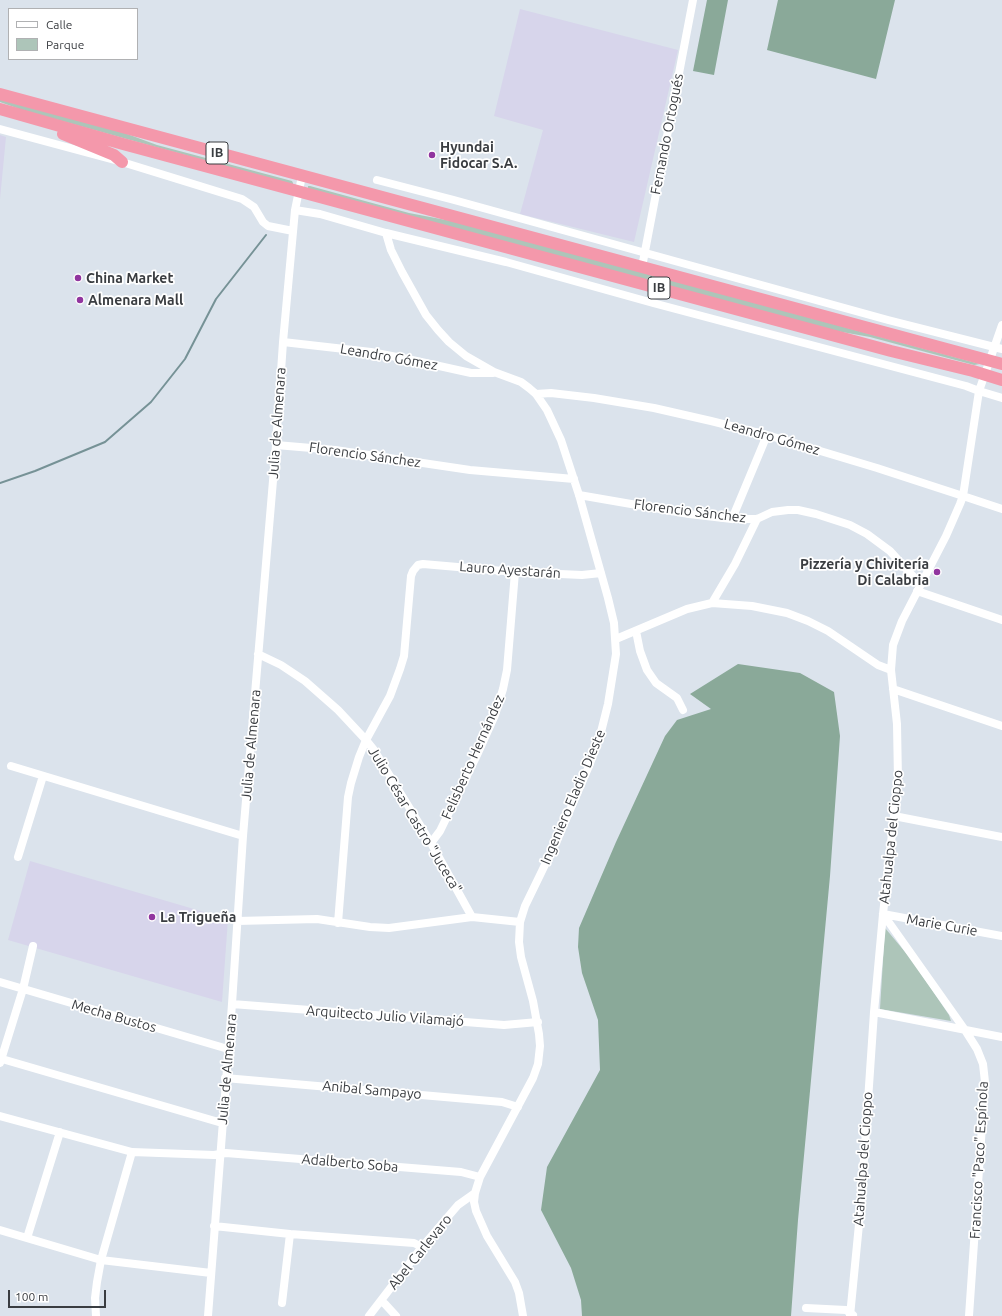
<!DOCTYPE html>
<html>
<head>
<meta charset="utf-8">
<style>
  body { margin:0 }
  #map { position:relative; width:1002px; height:1316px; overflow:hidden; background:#dbe3ec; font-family:Ubuntu,sans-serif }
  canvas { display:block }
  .legend { position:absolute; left:8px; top:8px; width:130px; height:52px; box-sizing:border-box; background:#fff; border:1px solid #b0b1b3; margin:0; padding:5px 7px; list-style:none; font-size:12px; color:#3a3d41 }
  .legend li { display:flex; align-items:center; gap:8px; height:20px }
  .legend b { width:20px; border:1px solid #b0b1b3 }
  .scale { position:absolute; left:8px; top:1290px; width:98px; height:18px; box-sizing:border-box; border:2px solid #3a3d41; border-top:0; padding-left:5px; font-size:12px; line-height:14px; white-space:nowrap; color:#3a3d41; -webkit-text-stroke:3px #fff; paint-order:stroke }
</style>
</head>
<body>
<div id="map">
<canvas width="1002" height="1316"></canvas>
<ul class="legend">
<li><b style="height:5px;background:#fff"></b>Calle</li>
<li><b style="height:11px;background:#adc5b9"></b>Parque</li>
</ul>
<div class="scale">100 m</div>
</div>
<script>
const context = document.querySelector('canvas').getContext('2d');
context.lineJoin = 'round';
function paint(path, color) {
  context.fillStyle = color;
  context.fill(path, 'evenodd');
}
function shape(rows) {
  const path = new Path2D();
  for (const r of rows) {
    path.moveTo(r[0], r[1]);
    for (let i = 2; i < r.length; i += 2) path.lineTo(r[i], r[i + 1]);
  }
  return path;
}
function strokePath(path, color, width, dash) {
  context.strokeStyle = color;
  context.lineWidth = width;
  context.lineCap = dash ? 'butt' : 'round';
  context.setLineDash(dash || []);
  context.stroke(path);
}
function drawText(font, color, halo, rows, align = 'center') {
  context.font = font + ' Ubuntu,sans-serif';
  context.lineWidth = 3.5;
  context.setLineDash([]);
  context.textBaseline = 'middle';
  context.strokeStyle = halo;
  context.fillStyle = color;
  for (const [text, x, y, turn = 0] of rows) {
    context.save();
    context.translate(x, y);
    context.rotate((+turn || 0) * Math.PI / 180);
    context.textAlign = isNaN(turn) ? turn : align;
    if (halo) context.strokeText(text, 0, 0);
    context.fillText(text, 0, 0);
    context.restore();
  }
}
paint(shape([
  [520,9,678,50,634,242,520,214,543,130,494,116],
  [0,135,6,137,0,199],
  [30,861,228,919,222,1002,8,940]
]), '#d7d5eb');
paint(shape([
  [0,99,111,128,157,145,292,181,293,183,293,185,22,110,0,102],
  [308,186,310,186,409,213,462,223,980,364,974,365,870,337,825,329,308,189],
  [885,928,911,959,949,1015,951,1021,880,1009]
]), '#adc5b9');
paint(shape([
  [707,0,728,0,714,75,693,71],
  [778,0,895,0,876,79,767,50],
  [738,664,800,673,834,692,840,736,830,876,798,1220,791,1316,582,1316,581,1300,571,1268,541,1210,547,1167,600,1070,598,1020,582,973,578,947,579,928,616,842,665,736,677,720,711,709,690,694]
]), '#8aa999');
strokePath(shape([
  [0,483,35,471,105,442,151,402,185,359,216,299,266,235]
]), '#769296', 2);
strokePath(shape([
  [0,129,122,162,242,199,254,207,263,222,268,226,293,231],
  [377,180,454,200,888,320,1002,349],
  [295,210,320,214,386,233,506,262,653,303,966,386,979,391,1002,398],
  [386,233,391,250,402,272,426,315,438,330,449,342,466,356,494,372,521,382,529,388,536,394,547,410,561,440,579,495,608,598,614,623,616,654,608,704,600,736,589,766,558,838,525,906,520,922,519,942,521,957,533,1001,539,1034,540,1046,538,1064,533,1078,480,1177,475,1193,474,1202,476,1211,487,1236,515,1282,519,1293,523,1316],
  [642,267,693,0],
  [283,342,371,352,412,360,471,373,493,373],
  [536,394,551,393,594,398,654,408,711,421,767,435,877,468,963,496,1002,509],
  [276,445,335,450,470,470,574,479],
  [579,495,689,514,732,519,757,519,772,512,788,510,798,510,816,514,850,525,867,534,890,551,920,584],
  [732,519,767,435],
  [917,591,1002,620],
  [712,603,735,564,757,519],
  [636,631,640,651,647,670,656,683,677,698,683,710],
  [616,639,687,609,712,603,752,606,787,613,808,621,828,631,878,665,891,670],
  [258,654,281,665,305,681,338,710,366,740,374,750,431,843,472,917],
  [893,689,1002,726],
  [11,766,243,836],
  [894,816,1002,837],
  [431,843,440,831,477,755,495,715,503,689,507,670,515,572],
  [18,857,43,776],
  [883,914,965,1030,977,1049,983,1064,985,1082,969,1316],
  [883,914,1002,936],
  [237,921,317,919,370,927,389,928,472,917,520,922],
  [338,923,348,797,351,783,359,757,366,740,390,696,400,669,404,656,411,576,413,571,418,565,423,564,515,572,582,575,601,573],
  [0,982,228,1049],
  [232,1004,504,1025,538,1022],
  [874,1012,1002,1037],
  [2,1059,222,1123],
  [0,1063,23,989,33,946],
  [225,1078,502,1102,518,1107],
  [0,1116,132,1152,214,1155,226,1153,461,1172,480,1177],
  [214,1226,290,1234,414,1243,422,1247],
  [0,1230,101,1260,211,1273],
  [27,1238,60,1132],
  [381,1301,385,1304,396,1316],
  [282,1303,290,1234],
  [806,1308,846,1310,853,1315],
  [96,1316,95,1298,97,1282,101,1260,132,1152],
  [208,1316,232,1004,243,836,276,445,283,342,295,210,302,176],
  [369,1316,422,1247,458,1205,475,1193],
  [850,1316,861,1204,874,1012,883,914,898,780,897,724,891,670,893,645,902,621,946,536,960,504,963,496,979,391,1002,325]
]), '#fff', 8);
strokePath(shape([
  [0,94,1002,364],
  [0,109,123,144,891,351,973,371,1002,380],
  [63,134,114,155,122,162]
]), '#f498ab', 12);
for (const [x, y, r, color] of [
  [432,155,4,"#91359f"],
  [78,278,4,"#91359f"],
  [80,300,4,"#91359f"],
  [937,572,4,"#91359f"],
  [152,917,4,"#91359f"]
]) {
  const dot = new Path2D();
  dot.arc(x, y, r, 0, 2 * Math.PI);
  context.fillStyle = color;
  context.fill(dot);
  strokePath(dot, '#fff', 1.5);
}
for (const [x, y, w] of [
  [217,153,22],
  [659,288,22]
]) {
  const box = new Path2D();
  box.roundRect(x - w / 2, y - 11, w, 22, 3);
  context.fillStyle = '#fff';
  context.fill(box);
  strokePath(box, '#3a3d41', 1);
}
drawText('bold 13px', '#3a3d41', null, [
  ["IB",217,153],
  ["IB",659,288]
]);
drawText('14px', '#3a3d41', '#fff', [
  ["Fernando Ortogués",667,134,-79],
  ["Leandro Gómez",389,357,10],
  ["Julia de Almenara",277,423,-86],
  ["Leandro Gómez",772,437,16],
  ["Florencio Sánchez",365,455,8],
  ["Florencio Sánchez",690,511,7],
  ["Lauro Ayestarán",510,570,4],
  ["Julia de Almenara",251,745,-85],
  ["Felisberto Hernández",473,757,-66],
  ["Ingeniero Eladio Dieste",573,797,-67],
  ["Julio César Castro \"Juceca\"",415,820,59],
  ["Atahualpa del Cioppo",891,837,-84],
  ["Marie Curie",942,925,10],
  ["Mecha Bustos",114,1016,16],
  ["Arquitecto Julio Vilamajó",385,1016,4],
  ["Julia de Almenara",227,1069,-85],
  ["Anibal Sampayo",372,1090,5],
  ["Atahualpa del Cioppo",863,1159,-86],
  ["Francisco \"Paco\" Espínola",979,1160,-87],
  ["Adalberto Soba",350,1163,5],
  ["Abel Carlevaro",420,1252,-51]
]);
drawText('bold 14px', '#3a3d41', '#fff', [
  ["Hyundai",440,147],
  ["Fidocar S.A.",440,163],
  ["China Market",86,278],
  ["Almenara Mall",88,300],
  ["Pizzería y Chivitería",929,564,"right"],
  ["Di Calabria",929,580,"right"],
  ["La Trigueña",160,917]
], 'left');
</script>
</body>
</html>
